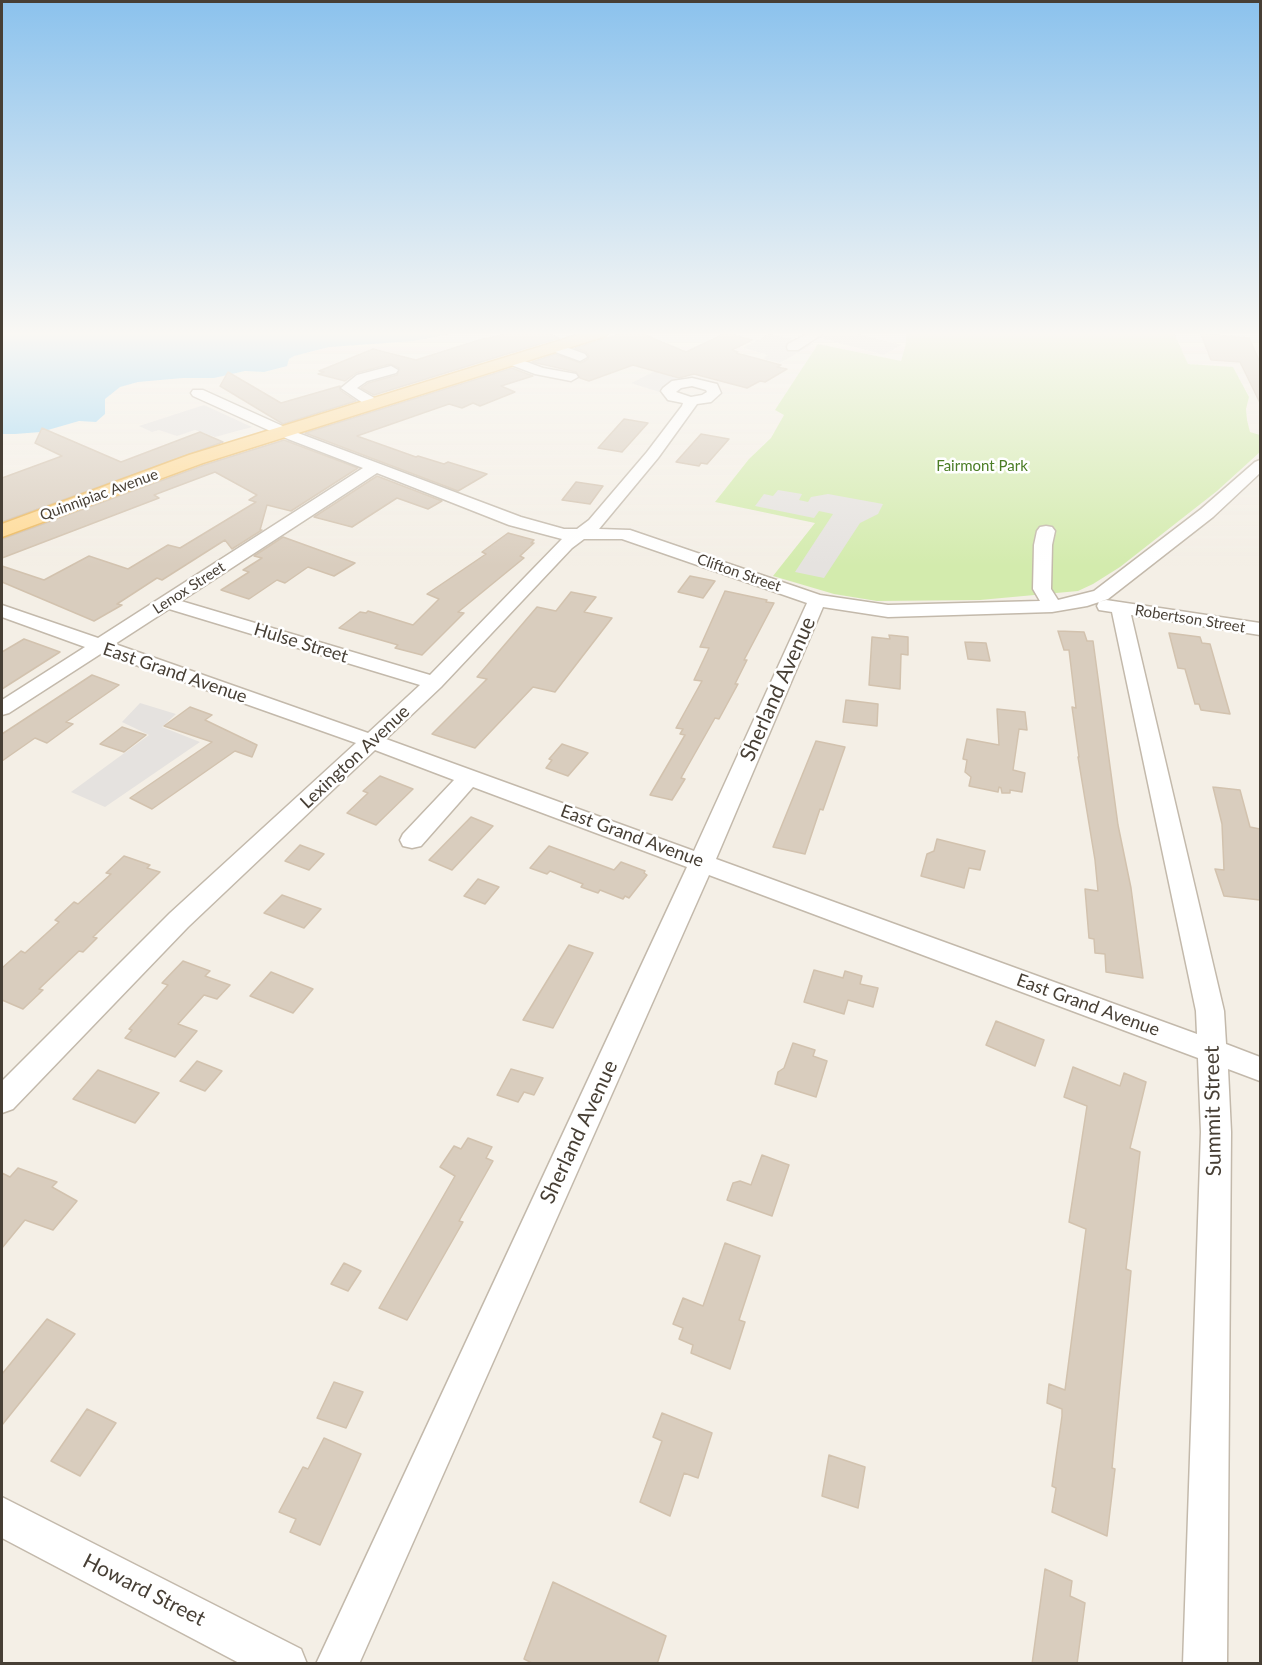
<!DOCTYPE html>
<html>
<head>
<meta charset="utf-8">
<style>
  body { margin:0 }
  #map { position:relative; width:1262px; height:1665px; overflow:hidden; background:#f4efe6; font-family:Lato,sans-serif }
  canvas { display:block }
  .frame { position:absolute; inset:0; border:3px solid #473f35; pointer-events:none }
</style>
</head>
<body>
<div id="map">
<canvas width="1262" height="1665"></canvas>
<div class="frame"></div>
</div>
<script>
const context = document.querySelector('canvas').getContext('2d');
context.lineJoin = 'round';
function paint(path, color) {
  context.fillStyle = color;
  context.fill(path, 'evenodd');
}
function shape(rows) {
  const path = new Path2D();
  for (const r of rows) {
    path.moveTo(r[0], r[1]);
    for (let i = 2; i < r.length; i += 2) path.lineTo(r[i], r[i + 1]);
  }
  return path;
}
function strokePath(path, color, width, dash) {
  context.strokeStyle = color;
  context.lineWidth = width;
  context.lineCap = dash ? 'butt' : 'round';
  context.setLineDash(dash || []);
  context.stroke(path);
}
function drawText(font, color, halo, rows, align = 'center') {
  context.font = font + ' Lato,sans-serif';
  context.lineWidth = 5;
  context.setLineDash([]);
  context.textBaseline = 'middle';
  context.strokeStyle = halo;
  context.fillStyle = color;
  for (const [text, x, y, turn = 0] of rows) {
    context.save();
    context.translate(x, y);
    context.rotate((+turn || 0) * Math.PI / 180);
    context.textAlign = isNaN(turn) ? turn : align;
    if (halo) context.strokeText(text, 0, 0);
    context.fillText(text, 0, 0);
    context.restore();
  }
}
paint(shape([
  [906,333,1174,333,1188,364,1233,367,1249,397,1246,409,1247,420,1250,432,1260,435,1260,452,1217,491,1120,567,1093,584,1078,591,980,600,877,601,834,594,773,576,815,523,715,502,749,459,771,438,784,415,775,410,818,344,901,361,906,343]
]), '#d3ebad');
paint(shape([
  [825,333,854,333,901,345,884,355,817,337],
  [769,334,813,344,780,363,763,359,768,355,743,348],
  [655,371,682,380,659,392,631,383],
  [204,405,252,427,215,437,195,430,177,436,159,430,152,432,139,426],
  [778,490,802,494,799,500,808,502,811,497,828,494,883,504,878,514,860,523,824,578,795,572,833,514,819,511,814,518,755,506,764,494,773,496],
  [140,703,176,714,162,727,200,742,105,807,71,792,149,735,122,722]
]), '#e5e2df');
paint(shape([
  [2,333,454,333,414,341,329,347,294,356,289,359,287,366,264,372,245,371,214,378,183,378,138,382,120,387,105,399,105,414,96,422,79,421,41,432,15,434,2,434]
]), '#9fd7f4');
const building = shape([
  [512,333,547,333,559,338,374,395,361,388,368,383,397,375,399,368,390,364,356,373,345,381,318,374,324,372,319,371,373,349,416,360,479,340,512,333],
  [624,333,640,333,686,352,726,333,752,340,732,350,738,352,736,353,781,365,777,367,787,369,765,382,760,381,747,388,694,374,679,378,633,365,589,381,580,378,576,372,532,362,555,354,581,363,588,359,589,356,586,352,575,348,624,333],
  [1201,334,1249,338,1260,362,1260,403,1240,362,1211,360,1201,334],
  [512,368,533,376,501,386,515,392,480,406,473,403,462,408,449,404,357,436,416,457,418,456,444,464,448,462,487,474,458,491,305,433,512,368],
  [228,372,281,403,340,386,340,390,356,401,283,424,220,386,228,372],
  [624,419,648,423,622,452,598,448,624,419],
  [42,428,121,462,200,432,223,442,2,522,2,478,62,456,35,443,42,428],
  [701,434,729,439,707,464,701,463,699,466,676,462,701,434],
  [284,440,358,468,291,511,267,505,260,530,262,530,232,549,225,540,162,580,157,578,117,604,122,605,94,621,2,582,2,566,44,580,89,556,128,569,168,545,180,548,256,502,249,500,257,495,215,472,154,495,159,498,2,558,2,539,204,465,284,440],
  [377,476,442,501,428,509,397,498,352,527,314,517,377,476],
  [576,482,603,486,590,504,562,500,576,482],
  [508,533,534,540,531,543,534,543,520,556,524,558,458,612,464,613,422,655,395,648,398,645,339,628,360,612,366,613,368,611,413,625,439,599,427,594,486,554,482,552,508,533],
  [283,537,355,563,334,576,308,567,285,583,277,580,249,599,221,590,249,572,243,570,262,558,254,556,283,537],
  [690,576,715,581,703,598,678,592,690,576],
  [725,591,767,600,766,602,774,603,744,660,747,660,735,684,738,684,719,719,715,718,681,778,685,779,672,800,650,795,685,735,680,734,683,729,676,728,702,681,694,680,709,648,700,647,725,591],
  [571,592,596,597,584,612,612,618,555,692,533,687,475,748,432,734,487,679,477,677,537,607,556,611,571,592],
  [1058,631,1084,632,1087,641,1093,641,1118,825,1131,888,1143,978,1106,972,1105,954,1095,953,1094,939,1089,938,1085,889,1098,891,1095,860,1078,757,1079,757,1072,707,1076,708,1069,650,1064,650,1058,631],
  [1169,633,1200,637,1202,643,1210,644,1230,714,1201,710,1199,704,1195,704,1185,669,1178,668,1169,633],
  [889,635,908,637,908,655,901,654,900,689,869,685,872,637,890,639,889,635],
  [24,639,60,652,2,689,2,652,24,639],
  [965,642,986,643,990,661,968,659,965,642],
  [92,675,119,685,66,722,73,724,47,743,35,738,2,761,2,734,92,675],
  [846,700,878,704,877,726,843,722,846,700],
  [190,707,212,715,205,720,257,745,252,757,235,751,152,809,130,798,212,742,164,726,190,707],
  [997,709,1025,712,1027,730,1019,729,1013,770,1025,773,1022,792,1010,790,1010,793,1002,793,1001,788,999,787,998,792,969,786,971,777,965,772,967,760,963,759,967,739,999,745,997,709],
  [122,727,146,735,124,752,100,744,122,727],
  [816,741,845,747,823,810,820,809,805,854,773,847,816,741],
  [562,744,588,753,568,776,546,768,552,760,549,759,562,744],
  [380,776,413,789,376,825,347,813,368,793,363,791,380,776],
  [1213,787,1240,790,1250,827,1260,829,1260,900,1224,896,1215,869,1224,870,1222,824,1213,787],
  [471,817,493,826,452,870,429,860,471,817],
  [937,839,985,851,980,870,969,868,964,888,921,876,927,854,934,851,937,839],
  [300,845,324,854,309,870,285,861,300,845],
  [549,846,614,870,621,862,645,871,644,873,647,875,629,898,625,896,623,899,600,890,598,893,581,887,583,884,550,871,547,874,530,868,549,846],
  [124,856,150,865,147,868,160,872,93,937,97,938,83,952,79,951,39,989,43,990,23,1009,2,1000,2,968,21,951,25,953,59,922,55,920,74,902,78,904,111,874,106,873,124,856],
  [478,879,499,887,485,904,464,896,478,879],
  [282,895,321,909,304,928,264,913,282,895],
  [569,945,593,953,553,1028,523,1020,569,945],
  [183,961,210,971,205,976,230,985,217,999,204,995,178,1024,197,1031,175,1057,125,1038,132,1030,129,1029,168,985,162,983,183,961],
  [814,970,843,978,845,971,862,976,860,984,878,988,873,1007,848,1000,844,1014,804,1002,814,970],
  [271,972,313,989,293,1013,250,996,271,972],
  [996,1021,1044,1040,1035,1066,986,1045,996,1021],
  [793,1043,815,1050,813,1056,827,1061,816,1097,775,1084,778,1072,784,1068,793,1043],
  [197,1061,222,1071,205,1091,180,1081,197,1061],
  [1073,1067,1120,1086,1124,1073,1146,1082,1130,1148,1140,1152,1126,1269,1131,1271,1112,1468,1115,1469,1107,1536,1052,1512,1056,1488,1052,1486,1062,1416,1062,1409,1047,1403,1049,1384,1065,1390,1086,1229,1069,1222,1087,1106,1064,1097,1073,1067],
  [511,1069,543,1078,534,1095,524,1092,518,1102,497,1095,511,1069],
  [98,1070,159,1093,135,1123,73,1099,98,1070],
  [468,1138,492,1147,486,1158,493,1161,459,1221,463,1222,407,1320,379,1308,455,1176,440,1167,454,1146,461,1149,468,1138],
  [762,1155,789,1165,772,1216,727,1200,733,1183,740,1181,751,1185,762,1155],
  [18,1168,57,1182,52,1187,77,1201,53,1230,25,1220,2,1248,2,1173,10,1177,18,1168],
  [725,1243,760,1256,739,1320,745,1322,730,1369,691,1353,693,1345,679,1339,683,1328,673,1324,683,1298,703,1306,725,1243],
  [344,1263,361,1271,348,1291,331,1284,344,1263],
  [47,1319,75,1334,2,1425,2,1374,47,1319],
  [334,1382,363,1392,346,1428,317,1418,334,1382],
  [87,1409,116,1423,80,1476,51,1461,87,1409],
  [662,1413,712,1433,698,1478,684,1473,670,1516,640,1502,662,1441,653,1437,662,1413],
  [324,1438,361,1454,320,1545,290,1532,296,1519,279,1512,303,1467,308,1469,324,1438],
  [829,1455,865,1467,858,1508,822,1496,829,1455],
  [1045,1569,1072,1581,1070,1596,1085,1603,1077,1664,1032,1664,1045,1569],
  [553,1582,666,1636,657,1664,534,1664,524,1659,553,1582]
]);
paint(building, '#d9cdbe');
strokePath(building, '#d2c2ae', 1.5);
const minor = shape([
  [809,333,824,333,798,350,788,350,787,347,788,344,809,333],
  [555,343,585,354,587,357,580,361,550,350,549,347,555,343],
  [511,356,543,368,576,374,578,377,571,381,535,374,506,363,504,360,511,356],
  [391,366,398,370,396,373,367,381,357,388,376,399,378,402,376,405,366,405,341,388,357,375,391,366],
  [692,378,717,384,721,393,711,402,697,404,658,458,599,529,630,530,820,595,888,605,1040,601,1033,589,1034,545,1037,531,1040,527,1046,526,1052,527,1055,531,1052,545,1051,589,1058,600,1094,591,1201,509,1255,462,1260,460,1260,473,1213,517,1108,599,1087,606,1052,612,888,617,823,607,716,859,1197,1034,1196,1011,1112,612,1099,610,1097,606,1099,602,1106,600,1260,623,1260,635,1131,615,1224,1011,1226,1044,1260,1057,1260,1081,1228,1069,1231,1132,1227,1664,1183,1664,1201,1132,1198,1058,709,875,359,1664,316,1664,687,867,473,787,421,846,412,848,403,846,400,840,403,834,454,780,375,750,188,927,13,1109,2,1113,2,1081,170,913,356,743,102,653,9,713,2,715,2,700,85,647,2,617,2,605,98,638,363,468,288,439,193,396,191,393,193,390,203,390,298,433,521,517,564,529,577,529,589,520,647,452,682,406,683,403,668,400,661,391,663,388,672,381,692,378],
  [692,386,706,390,707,392,702,395,691,397,676,392,681,388,692,386],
  [377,473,509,525,562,539,430,675,181,601,377,473],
  [584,539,622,539,807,603,694,851,386,739,441,687,572,548,584,539],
  [169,609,420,685,368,733,115,644,169,609],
  [2,1497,301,1649,307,1664,241,1664,2,1538,2,1497]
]);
const major = shape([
  [584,333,608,333,606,336,203,463,2,537,2,524,189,455,584,333]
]);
strokePath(minor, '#c3b9ab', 3);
strokePath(major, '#ebb85e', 3);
paint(minor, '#fff');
paint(major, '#ffda95');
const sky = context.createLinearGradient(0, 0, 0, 566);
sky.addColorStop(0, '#8bc2ed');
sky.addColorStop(0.59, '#faf8f4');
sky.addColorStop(1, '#faf8f400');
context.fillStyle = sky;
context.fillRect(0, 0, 1262, 566);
drawText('15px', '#4b7d25', '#fff', [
  ["Fairmont Park",982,466]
]);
drawText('15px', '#473f35', '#fff', [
  ["Quinnipiac Avenue",99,495,-20],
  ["Clifton Street",739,573,19],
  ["Lenox Street",189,588,-33],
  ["Robertson Street",1190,619,9]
]);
drawText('18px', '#473f35', '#fff', [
  ["Hulse Street",301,643,17],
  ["East Grand Avenue",175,673,19],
  ["Lexington Avenue",355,757,-43],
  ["East Grand Avenue",632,836,20],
  ["East Grand Avenue",1088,1005,20]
]);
drawText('21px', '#473f35', '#fff', [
  ["Sherland Avenue",778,689,-66],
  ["Summit Street",1213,1111,-91],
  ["Sherland Avenue",579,1132,-65],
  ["Howard Street",144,1590,27]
]);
</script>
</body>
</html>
